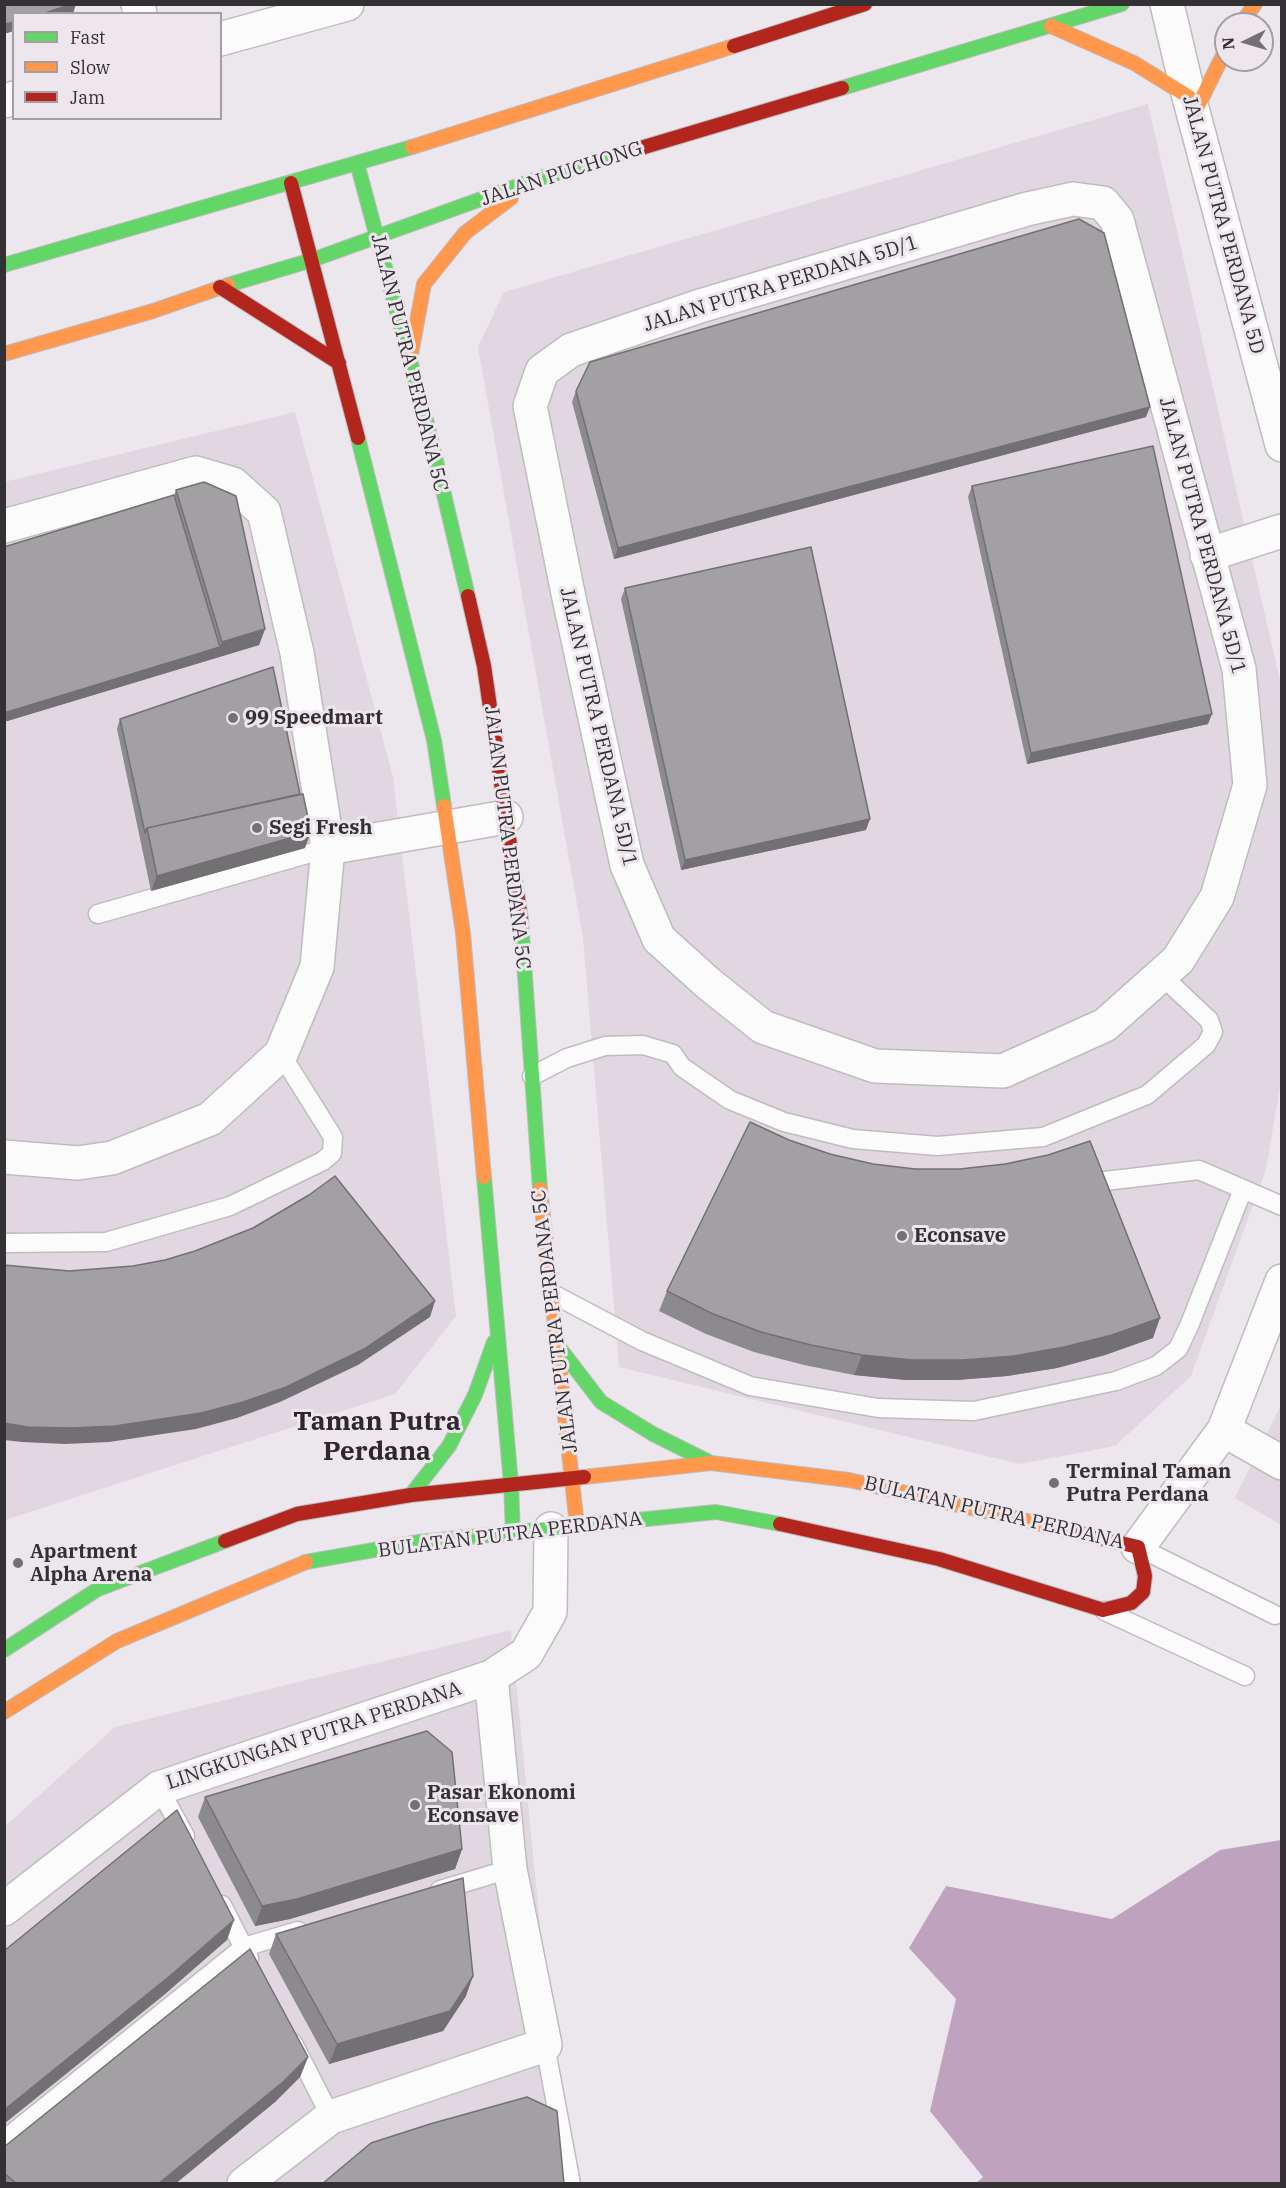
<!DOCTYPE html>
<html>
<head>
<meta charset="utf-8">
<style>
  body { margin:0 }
  #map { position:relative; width:1286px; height:2188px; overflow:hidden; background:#ece7ec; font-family:"IBM Plex Serif",serif }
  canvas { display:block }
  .frame { position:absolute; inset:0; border:6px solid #343134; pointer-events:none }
  .legend { position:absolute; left:12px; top:12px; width:210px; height:108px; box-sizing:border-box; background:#ede6ed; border:2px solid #a39ea3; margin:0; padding:8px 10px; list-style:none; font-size:18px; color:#343134 }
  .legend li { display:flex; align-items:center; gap:12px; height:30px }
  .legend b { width:30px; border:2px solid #a39ea3 }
  .north { position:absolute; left:1214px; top:12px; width:60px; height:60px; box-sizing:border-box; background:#ede6ed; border:2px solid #a39ea3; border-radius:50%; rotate:265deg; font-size:16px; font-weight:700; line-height:24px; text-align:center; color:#343134 }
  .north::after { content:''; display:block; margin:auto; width:21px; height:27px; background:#747174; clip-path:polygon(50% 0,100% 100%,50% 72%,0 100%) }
</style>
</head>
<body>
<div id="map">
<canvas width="1286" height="2188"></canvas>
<div class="frame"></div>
<ul class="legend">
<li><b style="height:8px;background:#63d668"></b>Fast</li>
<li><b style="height:8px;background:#ff974d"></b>Slow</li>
<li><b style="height:8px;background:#b3261e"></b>Jam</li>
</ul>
<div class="north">N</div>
</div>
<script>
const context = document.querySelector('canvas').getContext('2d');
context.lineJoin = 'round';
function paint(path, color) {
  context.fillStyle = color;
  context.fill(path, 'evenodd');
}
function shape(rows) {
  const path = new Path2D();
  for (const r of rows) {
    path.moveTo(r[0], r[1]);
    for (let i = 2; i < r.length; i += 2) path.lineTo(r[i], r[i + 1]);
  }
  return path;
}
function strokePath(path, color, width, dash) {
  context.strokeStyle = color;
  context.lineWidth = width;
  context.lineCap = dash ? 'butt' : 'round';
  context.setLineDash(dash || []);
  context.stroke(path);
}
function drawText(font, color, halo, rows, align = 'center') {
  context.font = font + ' "IBM Plex Serif",serif';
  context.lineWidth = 6;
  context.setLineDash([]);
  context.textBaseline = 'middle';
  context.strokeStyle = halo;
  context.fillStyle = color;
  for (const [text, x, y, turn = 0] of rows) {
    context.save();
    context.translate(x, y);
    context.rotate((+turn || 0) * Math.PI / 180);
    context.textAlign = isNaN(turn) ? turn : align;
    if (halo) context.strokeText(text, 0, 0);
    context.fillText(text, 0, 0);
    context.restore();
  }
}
paint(shape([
  [1148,104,1281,685,1282,1075,1266,1169,1191,1376,1115,1446,1020,1464,619,1367,583,938,478,347,504,292],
  [295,412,393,777,456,1316,395,1394,5,1520,4,482],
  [1281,1405,1281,1525,1235,1498],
  [511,1630,551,2038,578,2183,5,2183,4,1827,115,1727]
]), '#e1d7e0');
paint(shape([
  [1281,1840,1281,2183,976,2183,983,2177,930,2111,956,1999,909,1948,946,1886,1112,1919,1220,1850]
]), '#bfa2bd');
const lane = shape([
  [98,914,328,848],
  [532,1076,567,1058,605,1046,643,1045,673,1054,682,1067,730,1100,784,1122,853,1139,937,1146,1043,1137,1147,1095,1206,1045,1213,1032,1209,1020,1161,975],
  [1105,1181,1199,1170,1282,1206],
  [4,1243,106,1242,230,1206,323,1161,332,1153,333,1137,281,1054],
  [551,1293,642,1341,750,1386,878,1408,974,1411,1116,1381,1156,1366,1178,1349,1189,1326,1243,1189],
  [1138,1547,1275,1615],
  [1105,1611,1245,1676],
  [159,1788,185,1836],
  [440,1890,510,1869],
  [222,1905,249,1958],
  [293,2043,331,2117],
  [545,2045,571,2184],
  [4,2140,244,1947,298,1931]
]);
const street = shape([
  [138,4,140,14],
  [1167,4,1189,97,1282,445],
  [220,39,347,4],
  [4,101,14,98],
  [1073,199,1103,203,1117,220,1239,669,1250,785,1217,897,1178,960,1105,1025,1003,1071,875,1066,763,1027,709,984,659,939,627,865,569,598,530,406,542,371,571,350,700,306,1027,209,1073,199],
  [4,526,196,473,233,484,264,512,297,653,328,848,317,967,281,1054,210,1119,112,1158,78,1163,4,1157],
  [1207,555,1282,531],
  [328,848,506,817],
  [1224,1430,1282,1463],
  [1138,1547,1224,1430,1282,1281],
  [4,1909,159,1788,491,1677,526,1654,550,1612,551,1529],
  [244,2184,331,2117,545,2045,510,1869,491,1677]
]);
const fast = shape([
  [842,88,1122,4],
  [357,163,428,427,468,596],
  [4,265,412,147],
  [228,285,312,260,534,180,624,153],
  [358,438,434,740,444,806],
  [521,920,540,1189],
  [484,1177,511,1484,513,1533],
  [558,1346,601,1402,653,1434,711,1463],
  [411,1495,449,1446,475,1395,494,1342],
  [306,1562,419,1542,716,1512,780,1524],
  [4,1650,98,1589,225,1541]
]);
const slow = shape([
  [1241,24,1255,4],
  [1051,26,1134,63,1189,97],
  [1194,114,1226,49],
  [412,147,734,46],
  [4,354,153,311,228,285],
  [410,359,424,284,465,233,511,198],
  [444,806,463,933,484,1177],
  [540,1189,577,1526],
  [584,1477,711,1463,849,1480,1058,1528],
  [4,1712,117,1641,306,1562]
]);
const jam = shape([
  [734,46,865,4],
  [624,153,842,88],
  [291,183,358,438],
  [220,287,339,363],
  [468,596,484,666,521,920],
  [780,1524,939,1559,1103,1610,1131,1603,1143,1592,1145,1576,1138,1547,1058,1528],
  [225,1541,297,1514,411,1495,584,1477]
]);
strokePath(lane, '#bfbcbf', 21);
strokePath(street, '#bfbcbf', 36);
strokePath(fast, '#bfbcbf', 16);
strokePath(slow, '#bfbcbf', 16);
strokePath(jam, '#bfbcbf', 16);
strokePath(lane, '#fcfbfc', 18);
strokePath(street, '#fcfbfc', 33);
strokePath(fast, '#63d668', 14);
strokePath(slow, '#ff974d', 14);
strokePath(jam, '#b3261e', 14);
paint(shape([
  [576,391,1146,417,614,559,572,402],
  [972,486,1208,724,1027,764,968,497],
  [176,490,265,629,259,645,4,722,174,495],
  [625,588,866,830,681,870,621,599],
  [120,719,305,848,151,891,117,729],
  [667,1291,1153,1338,1105,1355,1057,1368,1007,1376,956,1380,906,1380,854,1375,804,1365,754,1352,706,1334,659,1311],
  [205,1797,462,1849,455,1869,290,1919,255,1926,198,1817],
  [276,1934,466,1996,443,2031,329,2064,269,1954],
  [308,2057,300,2077,275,2102,175,2184,4,2184,4,2147]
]), '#8c8a8c');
paint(shape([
  [72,4,76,4,73,14,42,14],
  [14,22,14,31,4,34,4,29,6,24],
  [1150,407,1146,417,614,559,618,548],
  [265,629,259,645,4,722,4,713,220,647,222,642],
  [1212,714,1208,724,1027,764,1031,753],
  [870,819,866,830,681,870,685,860],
  [311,832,305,848,151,891,157,876],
  [435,1301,430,1317,358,1365,280,1402,237,1418,196,1429,109,1442,65,1444,22,1442,4,1440,4,1423],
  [1160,1318,1153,1338,1105,1355,1057,1368,1007,1376,956,1380,906,1380,854,1375,862,1355],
  [462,1849,455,1869,290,1919,255,1926,262,1906],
  [234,1920,227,1940,164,1995,4,2124,4,2110],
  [473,1976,466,1996,443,2031,329,2064,337,2044],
  [308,2057,300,2077,275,2102,175,2184,158,2184]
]), '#727072');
const building = shape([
  [4,4,72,4,42,14,14,14,14,22,6,24,4,17,4,4],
  [1079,219,1104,233,1150,407,618,548,576,391,590,362,1079,219],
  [1153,446,1212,714,1031,753,972,486,1153,446],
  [204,482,236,496,265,629,222,642,176,490,204,482],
  [174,495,220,647,4,713,4,547,174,495],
  [811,547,870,819,685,860,625,588,811,547],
  [273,667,300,794,147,828,145,833,120,719,273,667],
  [303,794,311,832,157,876,147,828,303,794],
  [750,1122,789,1140,830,1154,873,1164,915,1169,960,1169,1005,1164,1048,1155,1090,1141,1160,1318,1112,1335,1064,1347,1014,1356,963,1360,913,1360,862,1355,811,1345,761,1332,713,1314,667,1291,750,1122],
  [335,1176,435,1301,364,1349,286,1387,243,1402,201,1413,115,1426,71,1428,28,1427,4,1423,4,1265,69,1271,133,1266,165,1260,195,1251,253,1228,309,1195,335,1176],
  [427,1731,452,1752,462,1849,297,1899,262,1906,205,1797,427,1731],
  [177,1810,234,1920,171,1975,4,2110,4,1951,177,1810],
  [463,1878,473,1976,450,2011,337,2044,276,1934,463,1878],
  [250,1949,308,2057,283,2082,158,2184,17,2184,4,2173,4,2147,250,1949],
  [527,2097,557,2111,564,2184,322,2184,371,2143,430,2124,527,2097]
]);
paint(building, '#a3a0a3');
strokePath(building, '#727072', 1.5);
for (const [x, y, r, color] of [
  [233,718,6,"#747174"],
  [257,828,6,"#747174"],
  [902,1236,6,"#747174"],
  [1054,1483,6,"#747174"],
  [18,1563,6,"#747174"],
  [415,1805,6,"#747174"]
]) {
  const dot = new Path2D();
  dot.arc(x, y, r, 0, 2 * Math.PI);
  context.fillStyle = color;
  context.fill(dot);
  strokePath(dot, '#ede6ed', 2);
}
drawText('20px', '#343134', '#ede6ed', [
  ["JALAN PUCHONG",562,174,-18],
  ["JALAN PUTRA PERDANA 5D",1223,225,75],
  ["JALAN PUTRA PERDANA 5D/1",781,284,-17],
  ["JALAN PUTRA PERDANA 5C",409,363,76],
  ["JALAN PUTRA PERDANA 5D/1",1202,536,75],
  ["JALAN PUTRA PERDANA 5D/1",598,727,77],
  ["JALAN PUTRA PERDANA 5C",507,838,83],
  ["JALAN PUTRA PERDANA 5C",555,1321,-97],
  ["BULATAN PUTRA PERDANA",994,1513,13],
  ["BULATAN PUTRA PERDANA",510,1535,-7],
  ["LINGKUNGAN PUTRA PERDANA",314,1736,-18]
]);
drawText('bold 20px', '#343134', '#ede6ed', [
  ["99 Speedmart",245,718],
  ["Segi Fresh",269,828],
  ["Econsave",914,1236],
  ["Terminal Taman",1066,1472],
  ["Putra Perdana",1066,1495],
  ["Apartment",30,1552],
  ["Alpha Arena",30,1575],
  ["Pasar Ekonomi",427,1793],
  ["Econsave",427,1816]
], 'left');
drawText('bold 26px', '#2e282d', '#ede6ed', [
  ["Taman Putra",377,1422],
  ["Perdana",377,1452]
]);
</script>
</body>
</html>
